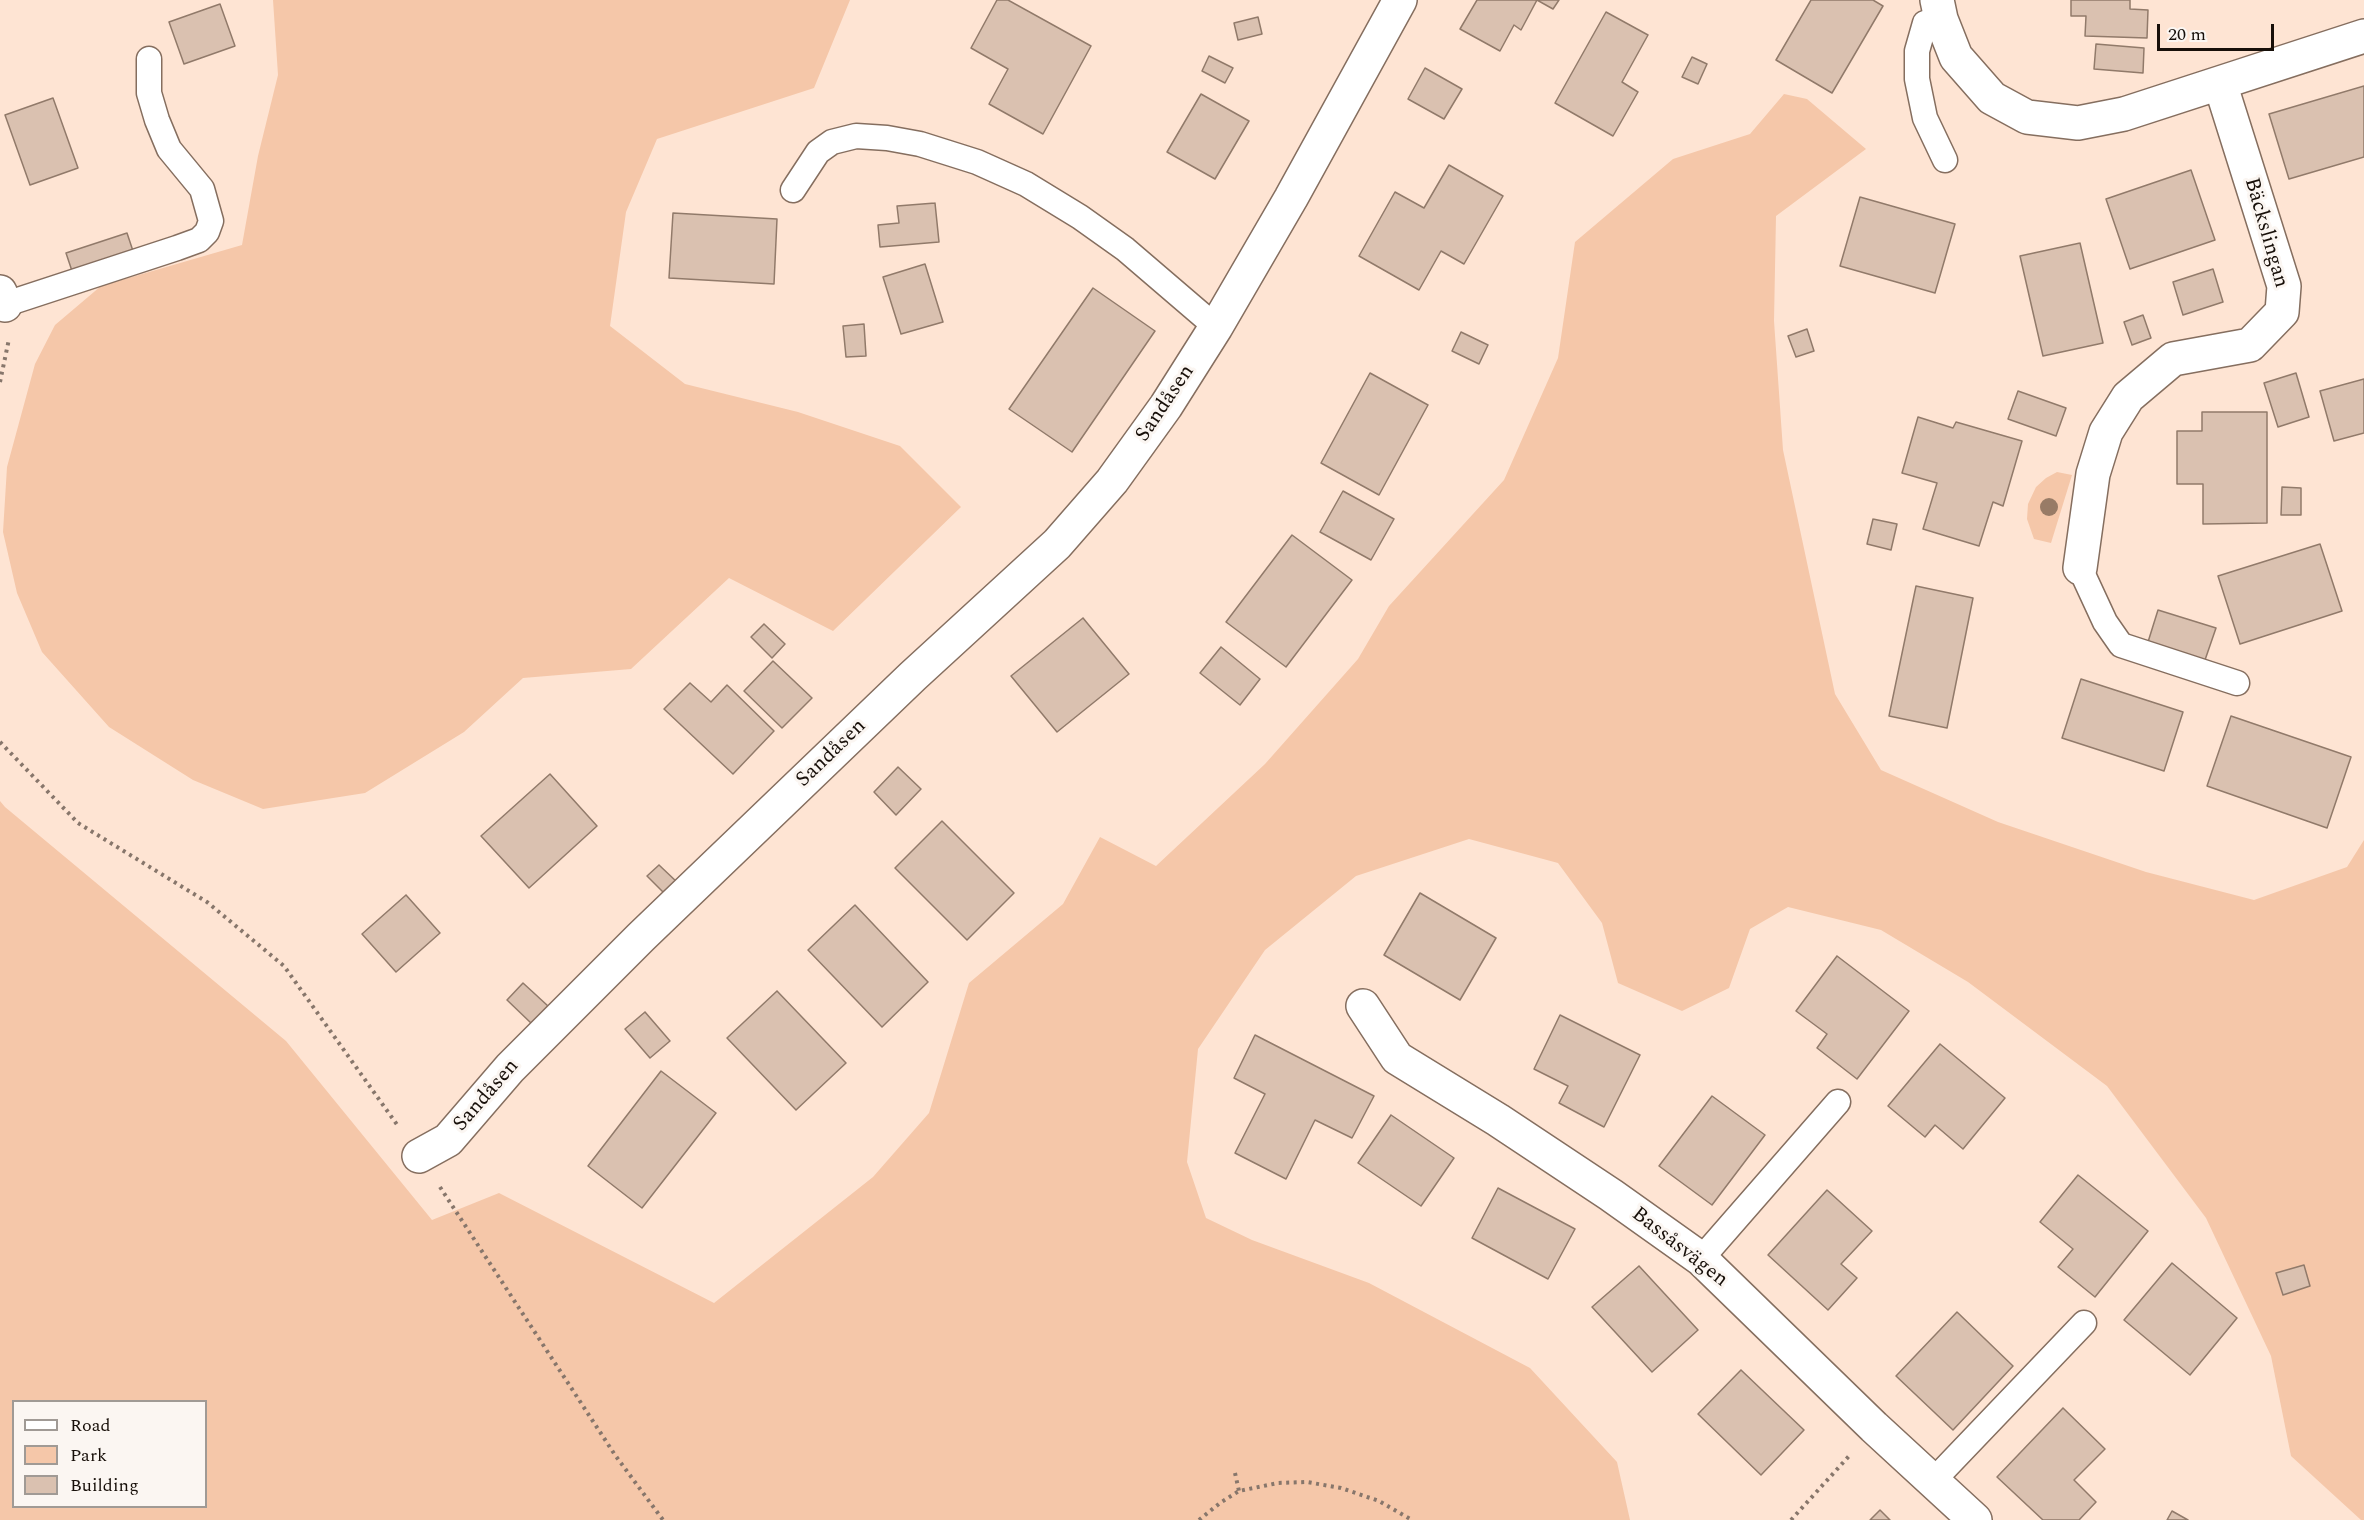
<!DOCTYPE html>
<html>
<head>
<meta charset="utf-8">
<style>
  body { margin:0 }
  #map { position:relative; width:2364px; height:1520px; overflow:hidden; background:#fee4d3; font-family:Spectral,serif }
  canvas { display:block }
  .legend { position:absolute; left:12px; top:1400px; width:195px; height:108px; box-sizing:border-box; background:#fbf6f2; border:2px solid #a09a95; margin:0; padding:8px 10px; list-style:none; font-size:18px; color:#170f09 }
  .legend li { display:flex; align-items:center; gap:12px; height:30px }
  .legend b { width:30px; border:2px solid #a09a95 }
  .scale { position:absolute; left:2157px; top:24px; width:117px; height:27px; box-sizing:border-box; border:3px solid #170f09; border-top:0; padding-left:8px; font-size:18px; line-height:21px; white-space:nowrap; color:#170f09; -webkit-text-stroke:4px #fbf6f2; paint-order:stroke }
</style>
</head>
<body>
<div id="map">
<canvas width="2364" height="1520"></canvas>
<ul class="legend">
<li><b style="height:8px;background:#fff"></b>Road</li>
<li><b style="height:16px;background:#f5c7a9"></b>Park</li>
<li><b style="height:16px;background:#dac1b0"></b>Building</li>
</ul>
<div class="scale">20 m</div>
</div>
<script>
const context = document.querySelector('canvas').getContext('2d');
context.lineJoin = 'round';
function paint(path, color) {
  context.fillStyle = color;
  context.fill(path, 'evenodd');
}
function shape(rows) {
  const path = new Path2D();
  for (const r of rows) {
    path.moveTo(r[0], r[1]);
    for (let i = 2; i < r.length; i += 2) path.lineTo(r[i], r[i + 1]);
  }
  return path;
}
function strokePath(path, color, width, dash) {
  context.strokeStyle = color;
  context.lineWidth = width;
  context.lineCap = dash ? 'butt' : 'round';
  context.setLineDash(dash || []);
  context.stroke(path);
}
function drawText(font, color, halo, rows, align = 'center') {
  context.font = font + ' Spectral,serif';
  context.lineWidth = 6;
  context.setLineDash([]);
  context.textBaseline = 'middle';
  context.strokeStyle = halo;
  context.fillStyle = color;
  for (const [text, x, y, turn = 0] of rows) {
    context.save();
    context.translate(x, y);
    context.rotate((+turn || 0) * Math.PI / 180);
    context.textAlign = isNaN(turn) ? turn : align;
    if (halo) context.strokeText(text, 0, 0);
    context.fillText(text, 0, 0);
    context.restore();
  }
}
paint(shape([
  [273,0,850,0,814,88,657,139,626,212,610,326,685,384,798,412,900,446,961,507,833,631,729,578,631,669,523,678,464,732,365,793,263,809,193,780,109,727,42,652,17,593,3,532,7,467,35,364,55,325,101,286,242,245,258,156,278,75],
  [1784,94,1807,99,1866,149,1776,216,1774,321,1783,450,1835,694,1881,770,1998,822,2146,872,2254,900,2347,867,2364,840,2364,1520,2361,1520,2291,1456,2271,1356,2206,1218,2107,1086,1968,982,1881,930,1788,907,1750,929,1729,988,1682,1011,1618,983,1602,923,1558,863,1469,839,1356,876,1265,950,1198,1049,1187,1162,1206,1218,1252,1240,1369,1283,1530,1368,1617,1462,1630,1520,0,1520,0,801,5,807,286,1041,432,1220,499,1193,714,1303,873,1177,929,1113,969,983,1063,904,1100,837,1156,866,1265,764,1358,659,1389,606,1504,480,1558,358,1575,242,1673,159,1750,134],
  [14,1402,206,1402,206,1506,14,1506],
  [2057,472,2072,475,2051,543,2034,539,2027,519,2028,504,2036,487,2046,478]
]), '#f5c7a9');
const building = shape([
  [997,0,1008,0,1091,46,1043,134,989,104,1008,69,971,48,997,0],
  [1477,0,1559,0,1553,9,1537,0,1521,30,1514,25,1500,51,1460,29,1477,0],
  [1811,0,1873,0,1883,6,1832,93,1776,60,1811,0],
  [2071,0,2130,0,2130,9,2148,10,2147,38,2085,36,2086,16,2071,16,2071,0],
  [220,4,235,46,184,64,169,22,220,4],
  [1606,12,1648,35,1622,82,1638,92,1613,136,1555,103,1606,12],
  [1258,17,1262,34,1238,40,1234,23,1258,17],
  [2096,44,2144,48,2143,73,2094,69,2096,44],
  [1209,56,1233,68,1225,83,1202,71,1209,56],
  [1692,57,1707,64,1698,84,1682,77,1692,57],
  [1425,68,1462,89,1444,119,1408,99,1425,68],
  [2364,86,2364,157,2289,179,2269,114,2364,86],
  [1201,94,1249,121,1215,179,1167,152,1201,94],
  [53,98,78,168,30,185,5,115,53,98],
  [1449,165,1503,196,1464,264,1441,251,1419,290,1359,256,1395,192,1424,208,1449,165],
  [2191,170,2215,240,2130,269,2106,199,2191,170],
  [1860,197,1955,224,1935,293,1840,266,1860,197],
  [935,203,939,242,880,247,878,225,899,223,897,206,935,203],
  [673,213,777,219,774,284,669,278,673,213],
  [127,233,135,257,74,277,66,253,127,233],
  [2080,243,2103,343,2043,356,2020,256,2080,243],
  [925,264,943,322,901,334,883,277,925,264],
  [2213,269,2223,302,2183,315,2173,282,2213,269],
  [1093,288,1155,331,1072,452,1009,409,1093,288],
  [2143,315,2151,338,2132,345,2124,322,2143,315],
  [864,324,866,356,846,357,843,326,864,324],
  [1807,329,1814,351,1796,357,1788,336,1807,329],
  [1461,332,1488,345,1479,364,1452,351,1461,332],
  [1370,373,1428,405,1379,495,1321,463,1370,373],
  [2296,373,2309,417,2278,427,2264,383,2296,373],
  [2364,379,2364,433,2334,441,2320,391,2364,379],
  [2018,391,2066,408,2056,436,2008,419,2018,391],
  [2202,412,2267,412,2267,523,2203,524,2203,484,2177,484,2177,431,2202,431,2202,412],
  [1918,417,1953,428,1956,422,2022,441,2003,506,1993,502,1979,546,1923,529,1937,483,1902,473,1918,417],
  [2282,487,2301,488,2301,515,2281,515,2282,487],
  [1343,491,1394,519,1371,560,1320,532,1343,491],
  [1873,519,1897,524,1891,550,1867,544,1873,519],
  [1292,535,1352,580,1286,667,1226,622,1292,535],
  [2320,544,2342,611,2240,644,2218,576,2320,544],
  [1916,586,1973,598,1947,728,1889,716,1916,586],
  [2158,610,2216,628,2205,660,2148,642,2158,610],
  [1083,618,1129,674,1057,732,1011,676,1083,618],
  [764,624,785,644,772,658,751,637,764,624],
  [1221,647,1260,679,1240,705,1200,673,1221,647],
  [773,661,812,698,782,728,744,691,773,661],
  [2081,679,2183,712,2164,771,2062,738,2081,679],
  [690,683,711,702,727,685,774,731,733,774,664,709,690,683],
  [2231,716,2351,757,2327,828,2207,786,2231,716],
  [898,767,921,789,896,815,874,792,898,767],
  [550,774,597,826,529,888,481,836,550,774],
  [942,821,1014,893,967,940,895,868,942,821],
  [659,865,678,883,666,895,647,876,659,865],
  [1420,893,1496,938,1460,1000,1384,955,1420,893],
  [406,895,440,933,396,972,362,934,406,895],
  [855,905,928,982,882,1027,808,950,855,905],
  [1837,956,1909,1011,1857,1079,1817,1048,1827,1034,1796,1011,1837,956],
  [523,983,548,1006,532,1024,507,1000,523,983],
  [777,991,846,1063,796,1110,727,1038,777,991],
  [645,1012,670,1041,650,1058,625,1029,645,1012],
  [1560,1015,1640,1055,1604,1127,1559,1103,1568,1086,1534,1069,1560,1015],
  [1255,1035,1374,1096,1352,1138,1315,1120,1286,1179,1235,1153,1265,1094,1234,1078,1255,1035],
  [1940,1044,2005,1098,1963,1149,1935,1125,1925,1137,1888,1106,1940,1044],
  [661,1071,716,1113,642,1208,588,1166,661,1071],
  [1712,1096,1765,1135,1712,1205,1659,1166,1712,1096],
  [1391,1115,1454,1158,1421,1206,1358,1163,1391,1115],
  [2078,1175,2148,1231,2095,1297,2058,1267,2073,1249,2040,1222,2078,1175],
  [1498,1188,1575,1229,1548,1279,1472,1238,1498,1188],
  [1827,1190,1872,1231,1841,1264,1857,1278,1828,1310,1768,1255,1827,1190],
  [2172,1263,2237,1318,2190,1375,2124,1320,2172,1263],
  [2304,1265,2310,1286,2283,1295,2276,1273,2304,1265],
  [1639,1266,1698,1330,1652,1372,1592,1307,1639,1266],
  [1957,1312,2013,1366,1953,1430,1896,1376,1957,1312],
  [1741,1370,1804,1430,1761,1475,1698,1414,1741,1370],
  [2063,1408,2105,1449,2074,1480,2096,1502,2079,1520,2043,1520,1997,1477,2063,1408],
  [1880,1510,1890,1520,1870,1520,1880,1510],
  [2172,1511,2188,1520,2167,1520,2172,1511]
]);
paint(building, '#dac1b0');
strokePath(building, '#917a6a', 1.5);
const service = shape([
  [1941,19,1925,23,1917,51,1917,79,1925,118,1945,160],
  [793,190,818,152,832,142,856,136,887,138,920,144,977,162,1026,184,1080,217,1125,249,1216,327],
  [0,306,177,248,199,240,207,232,211,221,202,189,169,149,157,120,149,93,149,59],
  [2080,568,2105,622,2121,645,2237,683],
  [1701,1259,1838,1102],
  [1933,1481,2084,1323]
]);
const minor = shape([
  [1937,0,1941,19,1956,57,1992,98,2027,117,2078,123,2124,114,2364,36],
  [0,292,5,305],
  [2080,568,2093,474,2106,432,2128,397,2173,359,2250,345,2282,312,2284,286,2220,83],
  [1363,1006,1397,1058,1498,1120,1611,1195,1701,1259,1874,1427,1975,1520],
  [419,1156,448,1140,510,1068,641,937,913,676,1057,544,1112,481,1166,406,1216,327,1291,198,1400,0]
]);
strokePath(service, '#856e5f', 27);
strokePath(minor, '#856e5f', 36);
strokePath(shape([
  [0,382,9,339],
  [0,742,78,823,207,902,284,966,398,1126],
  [440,1187,615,1455,663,1520],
  [1235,1473,1239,1491],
  [1199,1520,1220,1503,1239,1491,1278,1483,1307,1482,1341,1488,1379,1501,1412,1520],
  [1791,1520,1850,1455]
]), '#87766b', 4, [3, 4.5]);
strokePath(service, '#fff', 24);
strokePath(minor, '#fff', 33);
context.fillStyle = '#987b66';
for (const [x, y] of [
  [2049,507]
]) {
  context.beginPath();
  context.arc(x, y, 9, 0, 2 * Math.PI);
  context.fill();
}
drawText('21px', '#170f09', '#fbf6f2', [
  ["Bäckslingan",2265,233,74],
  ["Sandåsen",1166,404,-56],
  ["Sandåsen",832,754,-44],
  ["Sandåsen",487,1096,-49],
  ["Bassåsvägen",1679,1248,38]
]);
</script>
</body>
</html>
